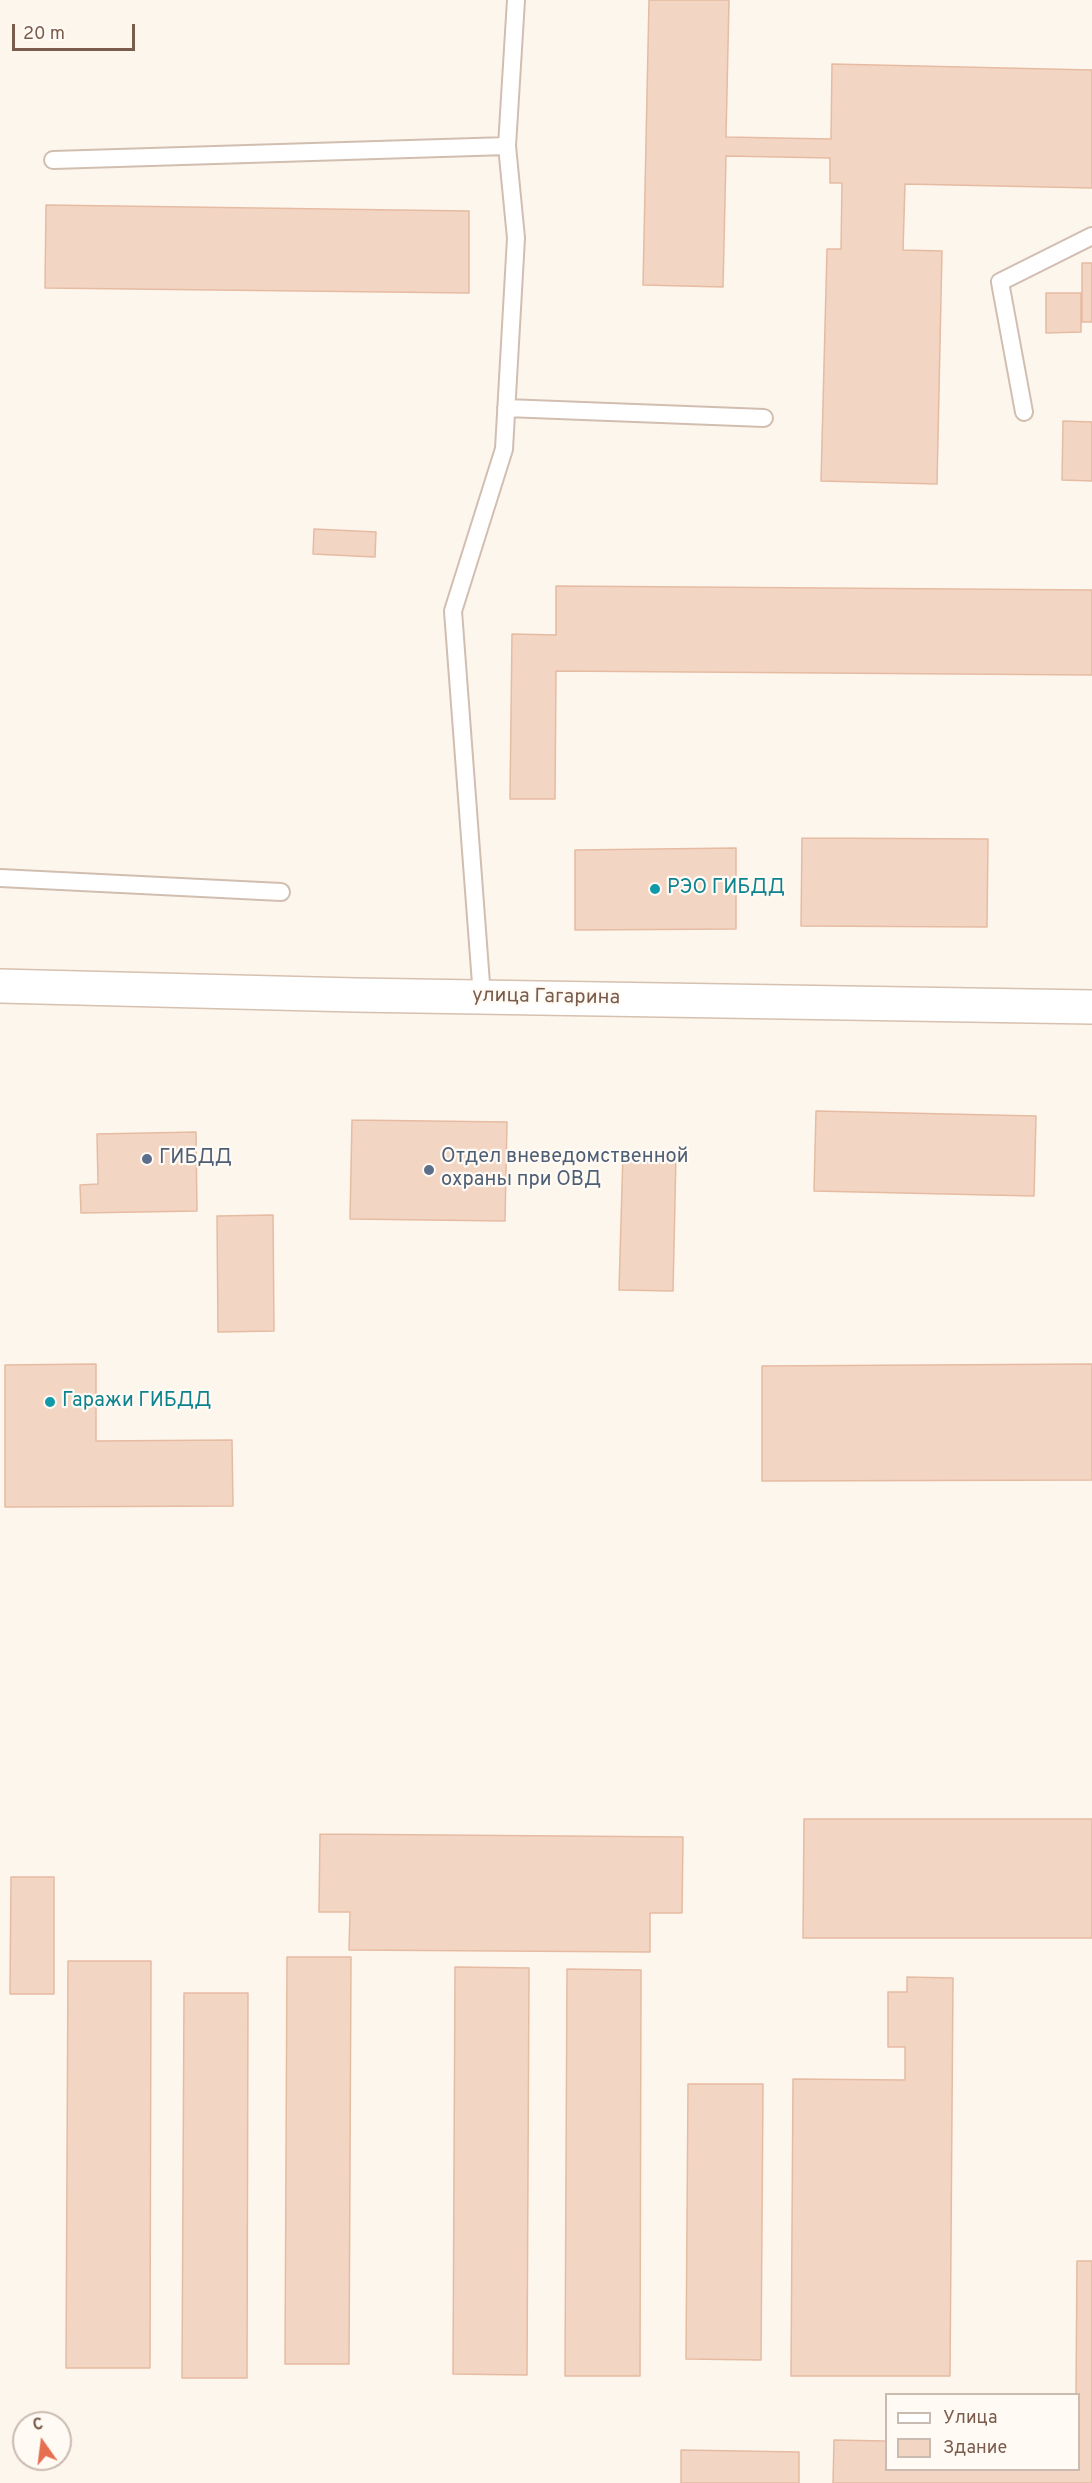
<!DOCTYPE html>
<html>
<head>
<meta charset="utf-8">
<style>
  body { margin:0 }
  #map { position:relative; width:1092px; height:2483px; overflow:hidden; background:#fdf6ec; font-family:Overpass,sans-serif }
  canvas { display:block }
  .legend { position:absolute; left:885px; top:2393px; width:195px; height:78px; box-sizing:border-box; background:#fffaf3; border:2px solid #cabbb1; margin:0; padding:8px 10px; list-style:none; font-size:18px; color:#7a5c4d }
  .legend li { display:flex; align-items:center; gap:12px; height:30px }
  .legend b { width:30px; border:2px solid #cabbb1 }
  .north { position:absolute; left:12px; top:2411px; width:60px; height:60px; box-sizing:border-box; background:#fffaf3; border:2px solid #cabbb1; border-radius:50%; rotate:346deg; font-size:16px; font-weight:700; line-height:24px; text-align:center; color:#7a5c4d }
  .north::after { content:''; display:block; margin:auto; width:21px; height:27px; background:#e76f51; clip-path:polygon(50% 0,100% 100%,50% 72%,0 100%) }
  .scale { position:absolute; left:12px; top:24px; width:123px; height:27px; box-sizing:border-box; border:3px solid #7a5c4d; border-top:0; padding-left:8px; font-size:18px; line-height:21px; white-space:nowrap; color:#7a5c4d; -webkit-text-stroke:4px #fffaf3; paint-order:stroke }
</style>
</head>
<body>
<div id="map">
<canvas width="1092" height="2483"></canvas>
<ul class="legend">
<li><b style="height:8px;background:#fff"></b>Улица</li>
<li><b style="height:16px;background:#f3d5c3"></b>Здание</li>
</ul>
<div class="north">С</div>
<div class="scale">20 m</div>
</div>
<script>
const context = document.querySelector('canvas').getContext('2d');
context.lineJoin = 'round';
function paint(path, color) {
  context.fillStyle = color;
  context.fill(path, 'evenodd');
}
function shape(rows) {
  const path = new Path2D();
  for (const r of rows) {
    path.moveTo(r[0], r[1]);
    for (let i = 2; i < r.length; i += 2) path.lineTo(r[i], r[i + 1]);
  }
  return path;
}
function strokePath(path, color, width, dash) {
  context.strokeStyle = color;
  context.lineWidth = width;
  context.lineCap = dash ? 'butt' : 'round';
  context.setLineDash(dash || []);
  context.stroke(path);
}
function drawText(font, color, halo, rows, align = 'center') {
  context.font = font + ' Overpass,sans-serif';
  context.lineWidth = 4.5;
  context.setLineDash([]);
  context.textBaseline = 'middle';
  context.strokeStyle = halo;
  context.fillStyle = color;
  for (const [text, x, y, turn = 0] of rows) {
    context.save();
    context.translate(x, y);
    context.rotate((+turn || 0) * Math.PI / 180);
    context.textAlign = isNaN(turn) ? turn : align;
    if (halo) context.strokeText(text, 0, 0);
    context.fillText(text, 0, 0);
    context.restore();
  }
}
const building = shape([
  [649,0,729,0,726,137,831,139,832,64,1092,70,1092,188,905,184,903,250,942,251,937,484,821,481,827,249,841,249,842,183,830,183,830,158,726,156,723,287,643,285,649,0],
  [46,205,469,211,469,293,45,288,46,205],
  [1082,263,1092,263,1092,322,1082,322,1082,263],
  [1046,293,1081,293,1081,332,1046,333,1046,293],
  [1063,421,1092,422,1092,481,1062,480,1063,421],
  [314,529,376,532,375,557,313,554,314,529],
  [556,586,1092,590,1092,675,556,671,555,799,510,799,512,634,556,635,556,586],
  [802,838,988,839,987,927,801,926,802,838],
  [736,848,736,929,575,930,575,850,736,848],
  [816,1111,1036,1116,1034,1196,814,1191,816,1111],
  [352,1120,507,1122,505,1221,350,1219,352,1120],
  [196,1132,197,1211,81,1213,80,1185,98,1184,97,1134,196,1132],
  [623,1153,676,1154,673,1291,619,1290,623,1153],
  [273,1215,274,1331,218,1332,217,1216,273,1215],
  [96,1364,96,1441,232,1440,233,1506,5,1507,5,1365,96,1364],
  [1092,1364,1092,1480,762,1481,762,1366,1092,1364],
  [804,1819,1092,1819,1092,1938,803,1938,804,1819],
  [320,1834,683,1837,682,1913,650,1913,650,1952,349,1950,350,1912,319,1912,320,1834],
  [11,1877,54,1877,54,1994,10,1994,11,1877],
  [287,1957,351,1957,349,2364,285,2364,287,1957],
  [68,1961,151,1961,150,2368,66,2368,68,1961],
  [455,1967,529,1968,527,2375,453,2374,455,1967],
  [567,1969,641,1970,640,2376,565,2376,567,1969],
  [907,1977,953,1978,950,2376,791,2376,793,2079,905,2080,905,2047,888,2047,888,1992,907,1992,907,1977],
  [184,1993,248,1993,247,2378,182,2378,184,1993],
  [688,2084,763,2084,761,2360,686,2359,688,2084],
  [1077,2261,1092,2261,1092,2483,833,2483,834,2440,886,2441,886,2470,1078,2470,1078,2394,1076,2394,1077,2261],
  [681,2450,799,2452,799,2483,681,2483,681,2450]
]);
paint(building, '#f3d5c3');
strokePath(building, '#e6bba3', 1.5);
const lane = shape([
  [507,146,516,0],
  [53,160,507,146,516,238,504,449,453,611,482,997],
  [506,408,764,418],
  [1024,412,1000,282,1092,236],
  [0,878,281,892]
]);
const secondary = shape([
  [0,986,355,995,1092,1007]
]);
strokePath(lane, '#d1beb0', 20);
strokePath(secondary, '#d6c0b0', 36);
strokePath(lane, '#fff', 16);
strokePath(secondary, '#fff', 33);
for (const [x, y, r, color] of [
  [655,889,6,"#0f9aa8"],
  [147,1159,6,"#5c6f8a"],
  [429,1170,6,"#5c6f8a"],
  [50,1402,6,"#0f9aa8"]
]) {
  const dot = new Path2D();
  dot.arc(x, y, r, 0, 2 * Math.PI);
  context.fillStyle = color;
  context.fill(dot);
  strokePath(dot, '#fffaf3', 2);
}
drawText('20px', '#0d838f', '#fffaf3', [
  ["РЭО ГИБДД",667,889],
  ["Гаражи ГИБДД",62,1402]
], 'left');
drawText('20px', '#7a5c4d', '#fffaf3', [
  ["улица Гагарина",546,998,1]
]);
drawText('20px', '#4e5e75', '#fffaf3', [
  ["Отдел вневедомственной",441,1158],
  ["охраны при ОВД",441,1181],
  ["ГИБДД",159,1159]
], 'left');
</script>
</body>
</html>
